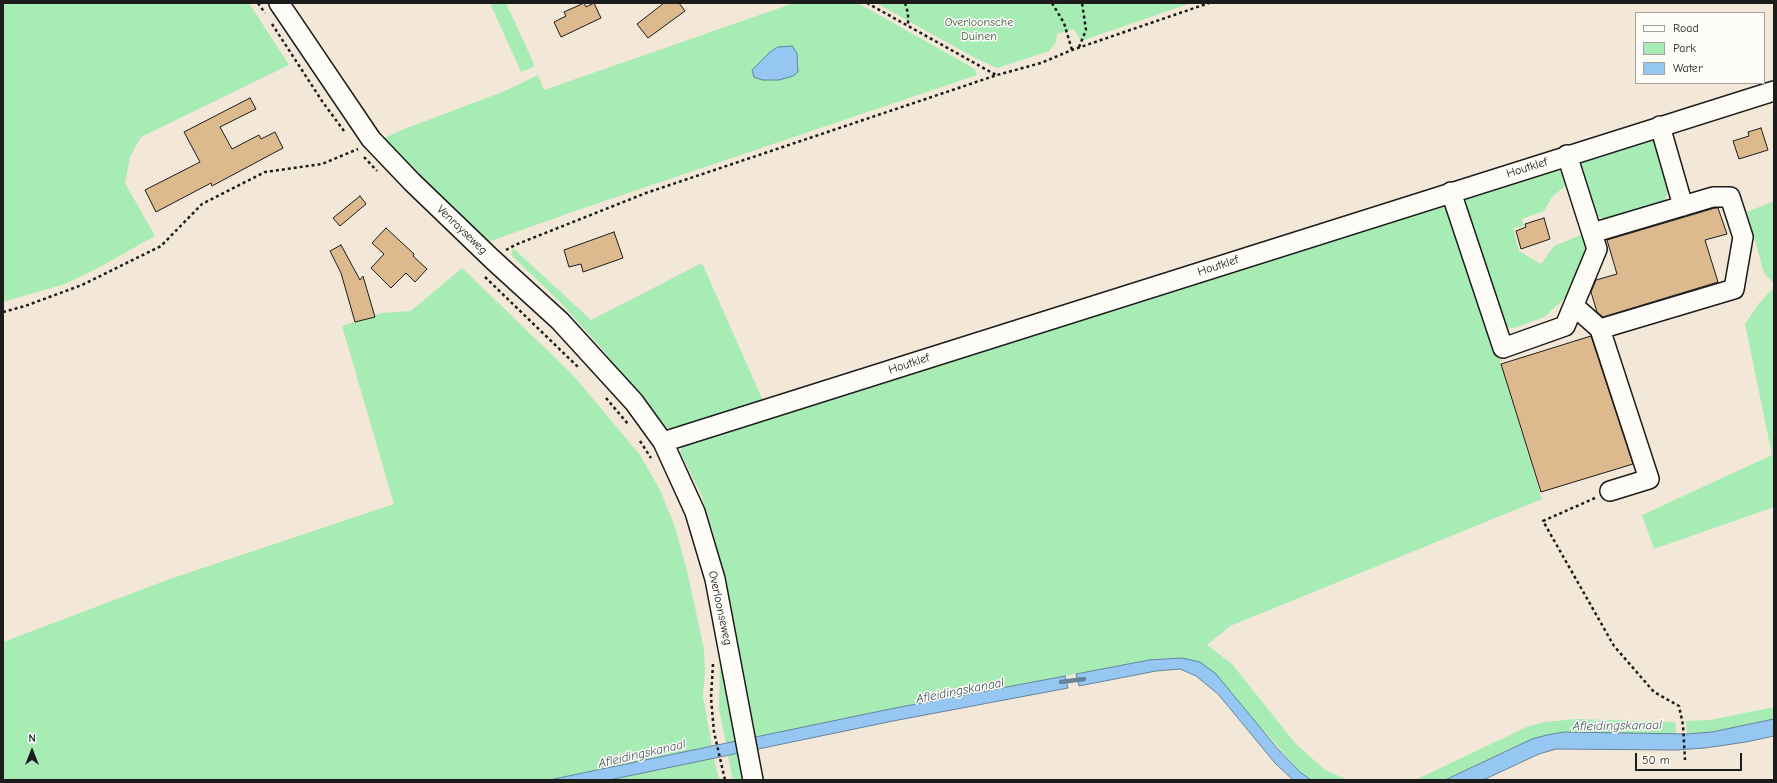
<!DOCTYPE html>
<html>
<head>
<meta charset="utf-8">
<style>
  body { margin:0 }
  #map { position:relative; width:1777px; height:783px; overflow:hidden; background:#f3e8d8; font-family:"Comic Neue",sans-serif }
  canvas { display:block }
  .frame { position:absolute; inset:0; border:4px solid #1c1c1c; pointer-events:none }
  .legend { position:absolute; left:1635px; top:12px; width:130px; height:72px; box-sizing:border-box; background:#fdfcf7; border:1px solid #a3a29f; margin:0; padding:5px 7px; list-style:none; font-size:12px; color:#1c1c1c }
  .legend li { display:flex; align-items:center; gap:8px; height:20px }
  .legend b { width:20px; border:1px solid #a3a29f }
  .north { position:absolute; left:12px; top:731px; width:40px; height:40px; -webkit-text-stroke:3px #fdfcf7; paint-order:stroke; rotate:0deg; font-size:11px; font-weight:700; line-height:16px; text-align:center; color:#1c1c1c }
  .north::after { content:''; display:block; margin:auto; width:14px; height:18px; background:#1c1c1c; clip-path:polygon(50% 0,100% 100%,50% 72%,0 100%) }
  .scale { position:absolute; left:1635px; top:753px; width:107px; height:18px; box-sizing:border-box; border:2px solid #1c1c1c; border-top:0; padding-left:5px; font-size:12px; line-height:14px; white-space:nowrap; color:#1c1c1c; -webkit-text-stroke:3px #fdfcf7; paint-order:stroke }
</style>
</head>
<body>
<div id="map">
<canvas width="1777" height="783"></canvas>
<div class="frame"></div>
<ul class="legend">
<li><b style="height:5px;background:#fdfcf7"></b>Road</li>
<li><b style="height:11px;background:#a7ebb5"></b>Park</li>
<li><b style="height:11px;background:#95c7f2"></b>Water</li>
</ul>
<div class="north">N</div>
<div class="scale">50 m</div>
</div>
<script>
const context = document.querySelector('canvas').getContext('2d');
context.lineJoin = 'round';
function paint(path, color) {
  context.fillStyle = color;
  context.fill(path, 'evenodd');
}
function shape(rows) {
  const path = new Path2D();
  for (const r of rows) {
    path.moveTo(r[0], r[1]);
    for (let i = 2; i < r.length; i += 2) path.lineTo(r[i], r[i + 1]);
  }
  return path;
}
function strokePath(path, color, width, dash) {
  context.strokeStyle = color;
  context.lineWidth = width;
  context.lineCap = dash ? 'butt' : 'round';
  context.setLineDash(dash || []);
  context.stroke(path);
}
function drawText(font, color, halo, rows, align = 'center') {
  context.font = font + ' "Comic Neue",sans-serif';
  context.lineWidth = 3;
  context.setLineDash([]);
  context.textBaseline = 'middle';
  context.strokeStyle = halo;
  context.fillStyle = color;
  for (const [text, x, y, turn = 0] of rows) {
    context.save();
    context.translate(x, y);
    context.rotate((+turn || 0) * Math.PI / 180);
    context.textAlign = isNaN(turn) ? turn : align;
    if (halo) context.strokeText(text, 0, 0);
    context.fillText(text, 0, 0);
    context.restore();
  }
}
paint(shape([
  [3,3,249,3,289,65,141,137,130,157,125,183,155,236,98,268,65,284,3,302],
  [490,3,506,3,535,66,521,72],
  [794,3,858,3,975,69,977,75,578,210,485,243,381,143,385,138,399,131,505,91,538,75,544,90],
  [770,52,797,53,799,66,763,60],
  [876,3,1191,3,1081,41,1074,29,1057,34,1056,42,1049,51,997,68,975,58],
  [1658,136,1669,188,1665,200,1607,220,1593,214,1577,161],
  [1554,169,1565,174,1567,180,1565,186,1552,197,1544,211,1522,219,1524,226,1513,228,1519,251,1541,264,1554,246,1588,232,1591,251,1581,273,1564,299,1544,317,1514,328,1504,327,1463,201,1467,194],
  [1774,201,1774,284,1764,273,1747,212],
  [1440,205,1455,213,1542,499,1230,626,1207,645,1232,664,1295,743,1325,770,1348,780,1311,780,1300,772,1265,732,1182,658,1149,660,890,709,753,738,714,535,701,494,680,452,682,447,690,439],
  [513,248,591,320,702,263,764,403,671,430,660,423,603,350,559,301,511,255],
  [462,268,572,374,640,455,660,490,675,527,688,575,704,649,705,672,703,696,712,746,549,780,3,780,3,642,170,579,394,504,342,326,382,313,411,311],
  [1774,288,1774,507,1654,549,1642,515,1772,455,1745,324,1760,302],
  [720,646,737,741,726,743,719,710],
  [1774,707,1774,719,1712,732,1687,734,1686,721,1710,720],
  [1578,719,1675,722,1676,734,1564,732,1547,735,1532,739,1445,780,1415,780,1527,727,1544,722],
  [738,753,743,780,733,780,728,755],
  [714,758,719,780,609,780]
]), '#a7ebb5');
const water = shape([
  [792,46,797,53,798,72,793,76,779,80,762,80,754,77,752,70,770,52,778,47,792,46],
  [1182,658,1200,662,1216,674,1277,748,1300,772,1311,780,1293,780,1275,763,1218,694,1196,676,1180,669,1156,671,1079,686,1076,674,1149,660,1182,658],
  [1065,676,1068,688,893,721,609,780,549,780,890,709,1065,676],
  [1774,719,1774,736,1746,742,1705,748,1676,750,1556,749,1539,754,1483,780,1445,780,1532,739,1547,735,1564,732,1687,734,1712,732,1774,719]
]);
paint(water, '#95c7f2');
strokePath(water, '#65839c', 1);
strokePath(shape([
  [1061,682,1084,679]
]), '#65839c', 4.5);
const building = shape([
  [584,3,586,7,594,3,601,18,561,37,554,22,566,16,564,12,584,3],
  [664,3,679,3,685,11,648,38,637,24,664,3],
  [250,98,256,109,220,127,232,149,259,135,261,139,275,132,283,148,212,186,211,183,156,212,145,190,200,162,184,132,250,98],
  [1761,128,1768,150,1739,159,1733,141,1749,136,1748,132,1761,128],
  [360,196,366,204,340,226,333,218,360,196],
  [1715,208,1718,208,1727,234,1705,240,1718,282,1603,317,1597,312,1591,292,1596,280,1617,274,1607,240,1715,208],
  [1544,218,1550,239,1521,249,1516,231,1526,227,1525,224,1544,218],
  [386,228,414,254,413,256,427,269,415,282,406,273,391,288,371,268,384,254,372,243,386,228],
  [614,232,623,258,583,272,581,264,569,267,564,250,614,232],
  [341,245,360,280,363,276,375,317,355,322,341,273,330,251,341,245],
  [1591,336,1633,464,1541,492,1501,364,1591,336]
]);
paint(building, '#dcba8e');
strokePath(building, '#1c1c1c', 1);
const minor = shape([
  [279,3,371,139,412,182,492,259,560,321,634,402,663,442,695,512,715,579,753,780],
  [1660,126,1683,206],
  [1451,192,1503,348,1565,326,1597,249,1567,155],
  [1592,233,1713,197,1730,197,1743,237,1734,289,1600,329],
  [1574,306,1600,329,1649,479,1610,491],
  [663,442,1774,91]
]);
strokePath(minor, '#1c1c1c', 22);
strokePath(shape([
  [258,3,265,13],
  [867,3,996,75],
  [905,3,908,13,908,25],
  [1052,3,1064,23,1072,50],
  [272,24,322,101,344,131],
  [1079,47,1086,30,1082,3],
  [364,157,377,171],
  [506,250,515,245,646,193,997,75,1041,63,1072,50,1209,3],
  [485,277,579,368],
  [3,312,25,306,82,285,161,246,202,204,265,172,322,164,358,149],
  [606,398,628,424],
  [640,441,651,458],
  [1595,498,1543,521,1614,646,1654,692,1679,706,1683,725,1685,760],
  [713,664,711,698,714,732,725,780]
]), '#1c1c1c', 2.5, [3, 3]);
strokePath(minor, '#fdfcf7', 19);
drawText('12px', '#465a4a', '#fdfcf7', [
  ["Overloonsche",979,23],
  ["Duinen",979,37]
]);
drawText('12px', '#1c1c1c', '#fdfcf7', [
  ["Houtklef",1527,168,-17],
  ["Venrayseweg",462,230,44],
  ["Houtklef",1218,266,-18],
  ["Houtklef",909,364,-18],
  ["Overloonseweg",720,608,78]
]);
drawText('italic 13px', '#465867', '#fdfcf7', [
  ["Afleidingskanaal",960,691,-11],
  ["Afleidingskanaal",1617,726,-1],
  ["Afleidingskanaal",642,754,-13]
]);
</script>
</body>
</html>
